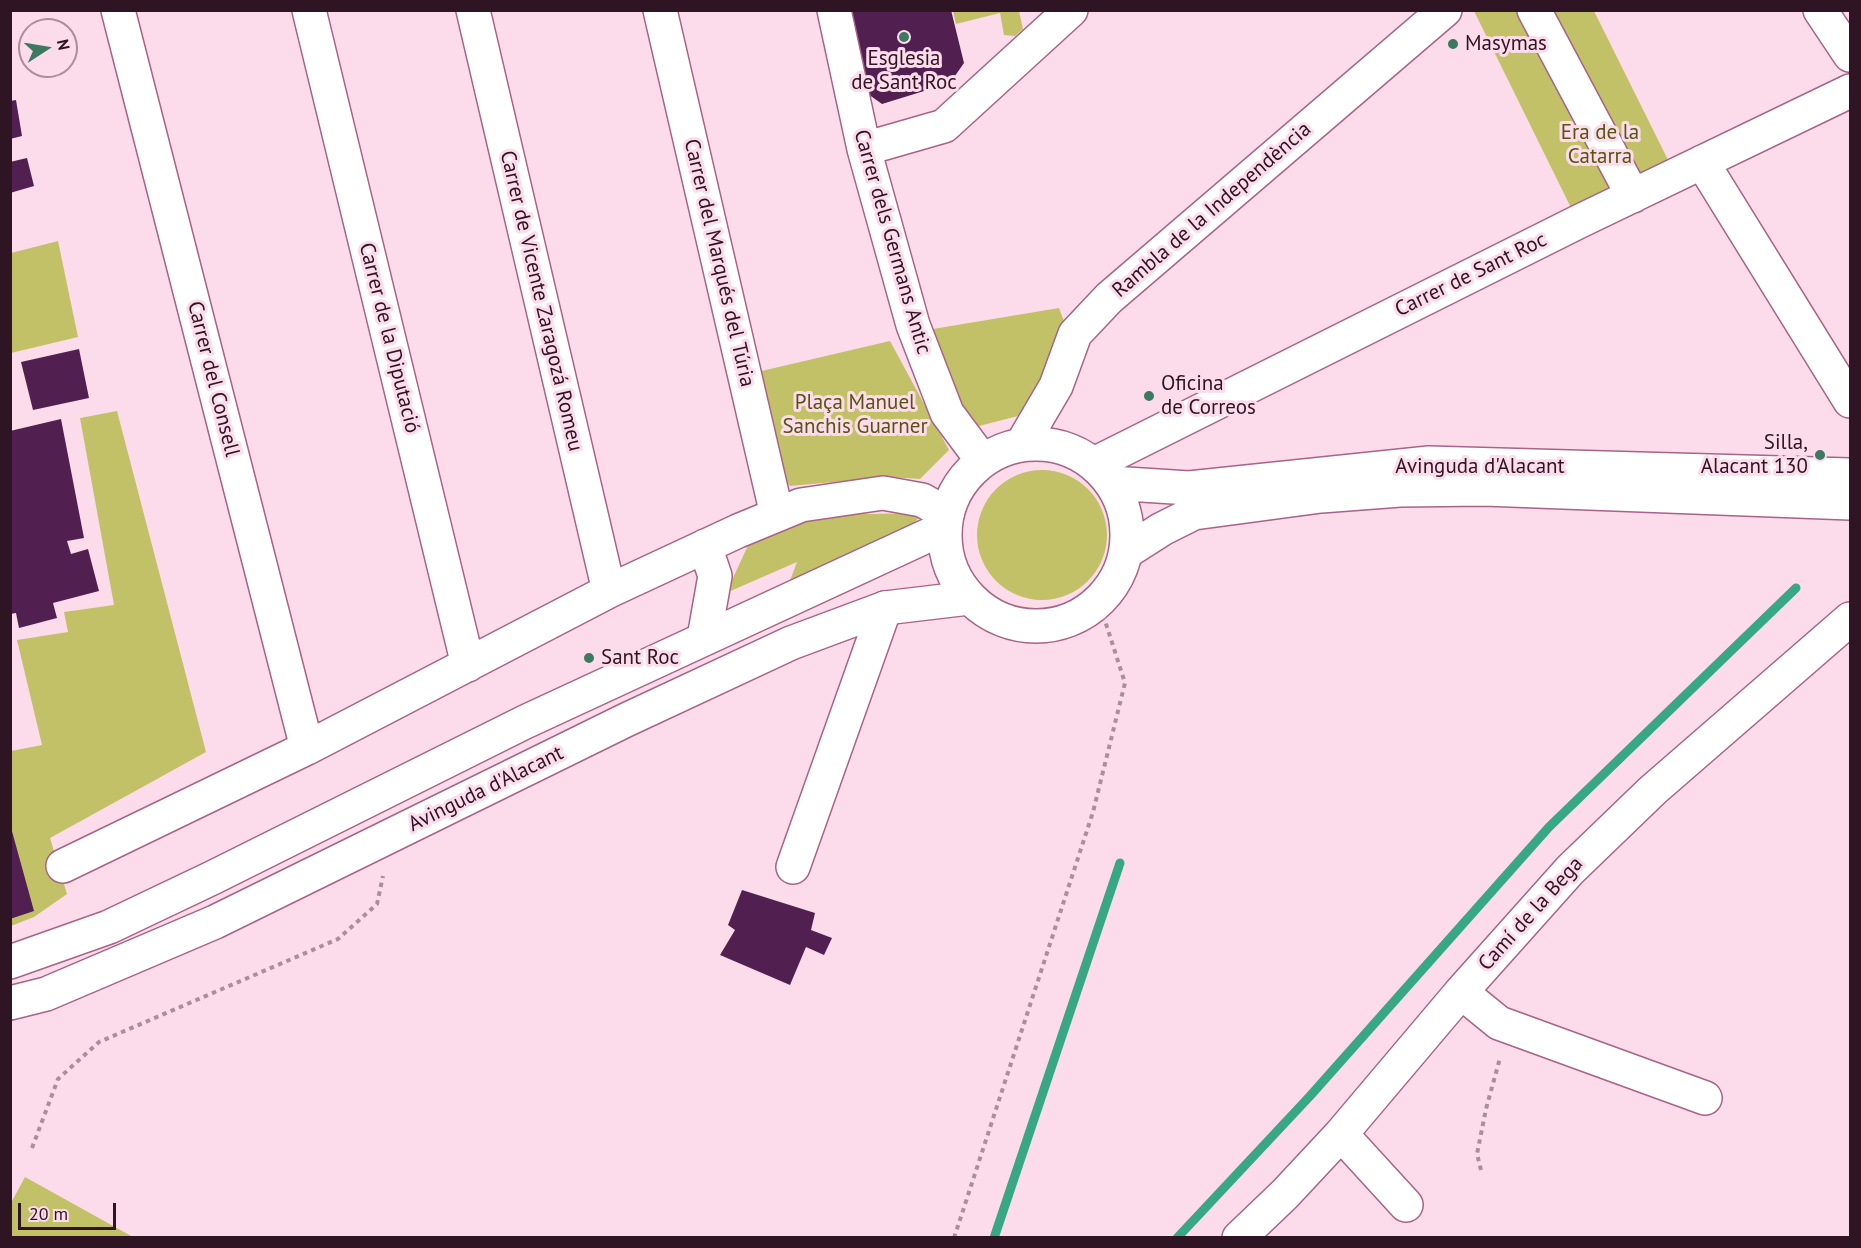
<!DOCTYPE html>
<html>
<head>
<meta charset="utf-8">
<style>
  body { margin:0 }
  #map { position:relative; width:1861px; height:1248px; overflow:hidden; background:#fcdceb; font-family:"PT Sans",sans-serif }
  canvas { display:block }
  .frame { position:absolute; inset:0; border:12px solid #2f1423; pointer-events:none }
  .north { position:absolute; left:18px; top:18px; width:60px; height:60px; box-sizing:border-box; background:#fcdceb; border:2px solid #aa8c9b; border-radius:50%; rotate:78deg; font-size:16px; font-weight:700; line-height:24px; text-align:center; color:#2f1423 }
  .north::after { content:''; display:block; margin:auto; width:21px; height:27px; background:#3c7862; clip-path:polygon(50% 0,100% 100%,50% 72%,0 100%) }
  .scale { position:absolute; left:18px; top:1203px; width:98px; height:27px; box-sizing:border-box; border:3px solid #2f1423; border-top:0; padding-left:8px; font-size:18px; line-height:21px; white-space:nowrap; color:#2f1423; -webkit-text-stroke:4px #fcdceb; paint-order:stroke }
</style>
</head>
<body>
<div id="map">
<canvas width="1861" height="1248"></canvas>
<div class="frame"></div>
<div class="north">N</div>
<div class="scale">20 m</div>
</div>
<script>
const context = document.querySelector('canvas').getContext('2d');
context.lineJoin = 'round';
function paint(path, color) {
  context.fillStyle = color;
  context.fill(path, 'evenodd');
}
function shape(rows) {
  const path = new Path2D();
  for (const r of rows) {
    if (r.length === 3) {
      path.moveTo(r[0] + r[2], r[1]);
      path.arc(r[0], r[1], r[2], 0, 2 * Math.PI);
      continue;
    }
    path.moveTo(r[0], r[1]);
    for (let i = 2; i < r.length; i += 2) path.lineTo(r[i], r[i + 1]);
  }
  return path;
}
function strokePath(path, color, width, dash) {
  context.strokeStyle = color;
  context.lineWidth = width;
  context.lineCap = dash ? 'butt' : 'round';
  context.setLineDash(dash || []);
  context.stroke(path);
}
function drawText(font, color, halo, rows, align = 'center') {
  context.font = font + ' "PT Sans",sans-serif';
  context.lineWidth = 6;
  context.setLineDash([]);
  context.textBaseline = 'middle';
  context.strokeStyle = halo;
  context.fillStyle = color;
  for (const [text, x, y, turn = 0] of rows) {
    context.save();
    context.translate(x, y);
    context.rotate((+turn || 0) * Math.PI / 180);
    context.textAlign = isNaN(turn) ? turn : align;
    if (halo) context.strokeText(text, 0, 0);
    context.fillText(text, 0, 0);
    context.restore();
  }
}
paint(shape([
  [953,11,1019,11,1023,29,1015,36,1004,35,1000,13,956,24],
  [1474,11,1594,11,1676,176,1578,222],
  [58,241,78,337,11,353,11,253],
  [1059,308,1065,324,1028,408,1022,415,979,426,960,402,933,329],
  [890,341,949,450,920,479,889,477,790,486,776,470,753,373],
  [117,411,206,752,50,838,67,894,34,917,11,926,11,751,42,745,17,640,68,632,64,612,114,605,80,418],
  [1042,535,65],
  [923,513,898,541,788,586,797,562,726,593,751,539,808,515],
  [25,1177,133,1237,11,1237,11,1203]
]), '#c2c167');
strokePath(shape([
  [994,1238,1120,863],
  [1177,1238,1310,1096,1549,827,1796,588]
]), '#38a783', 9);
paint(shape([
  [844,10,951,10,964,63,950,83,882,104,861,89],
  [16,100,22,136,10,139,10,101],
  [27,158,34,186,10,193,10,162],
  [79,349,89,398,33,410,21,362],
  [61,419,84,538,67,541,71,554,88,549,99,591,53,603,57,618,19,628,16,613,10,614,10,431],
  [10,824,34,911,10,919],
  [742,890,815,913,811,930,832,938,824,955,806,947,790,985,720,955,735,930,728,925]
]), '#512051');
const minor = shape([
  [118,10,307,748],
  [309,10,468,665],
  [473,10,609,591],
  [660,10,777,515],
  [834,10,864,149,913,325,947,413,982,460],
  [1534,10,1633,196],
  [1820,10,1850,55],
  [864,149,944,126,1071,10],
  [1702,162,1850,401],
  [1022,444,1056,386,1075,334,1109,298,1445,10],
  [1094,464,1578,222,1850,91],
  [704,638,715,576,705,546],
  [63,866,307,748,609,591,738,531,801,505,883,493,922,500,947,514],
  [793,867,885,608],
  [1461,992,1499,1023,1705,1098],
  [1341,1134,1406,1205],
  [1239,1238,1285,1194,1341,1134,1461,992,1570,870,1653,790,1850,619]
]);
const major = shape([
  [1036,535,91],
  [1111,483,1189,488,1429,463,1850,475],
  [1126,552,1162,529,1194,513,1321,496,1400,490,1485,489,1850,503],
  [10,962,109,927,212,878,525,722,944,528],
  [10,1003,46,994,215,922,626,720,791,643,885,608,969,598]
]);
strokePath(minor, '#a86387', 36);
strokePath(major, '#a86387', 36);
strokePath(shape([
  [32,1148,58,1079,99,1042,338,939,377,904,383,876],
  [1481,1170,1477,1154,1486,1109,1500,1058],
  [954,1238,1093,812,1125,683,1099,602]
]), '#ab8d9c', 4, [4.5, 4.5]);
strokePath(minor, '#fff', 33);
strokePath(major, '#fff', 33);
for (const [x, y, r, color] of [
  [904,37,6,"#3c7862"],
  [1453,44,6,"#3c7862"],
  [1149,396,6,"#3c7862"],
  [1820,455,6,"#3c7862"],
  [589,658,6,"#3c7862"]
]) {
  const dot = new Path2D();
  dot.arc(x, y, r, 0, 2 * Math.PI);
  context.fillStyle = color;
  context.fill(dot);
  strokePath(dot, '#fcdceb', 2);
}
drawText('21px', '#2f1423', '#fcdceb', [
  ["Masymas",1465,44],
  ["Esglesia",904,59,"center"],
  ["de Sant Roc",904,83,"center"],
  ["Oficina",1161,384],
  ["de Correos",1161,408],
  ["Silla,",1808,443,"right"],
  ["Alacant 130",1808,467,"right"],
  ["Sant Roc",601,658]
], 'left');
drawText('21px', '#56540f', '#fcdceb', [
  ["Era de la",1600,133],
  ["Catarra",1600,157],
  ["Plaça Manuel",855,403],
  ["Sanchis Guarner",855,427]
]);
drawText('21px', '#2f1423', '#fcdceb', [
  ["Rambla de la Independència",1212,210,-41],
  ["Carrer dels Germans Antic",892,242,74],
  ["Carrer del Marqués del Túria",719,263,77],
  ["Carrer de Sant Roc",1471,275,-26],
  ["Carrer de Vicente Zaragozá Romeu",541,301,77],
  ["Carrer de la Diputació",389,338,76],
  ["Carrer del Consell",213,379,76],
  ["Avinguda d'Alacant",1480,467],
  ["Avinguda d'Alacant",486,789,-26],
  ["Camí de la Bega",1531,914,-48]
]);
</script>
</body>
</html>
